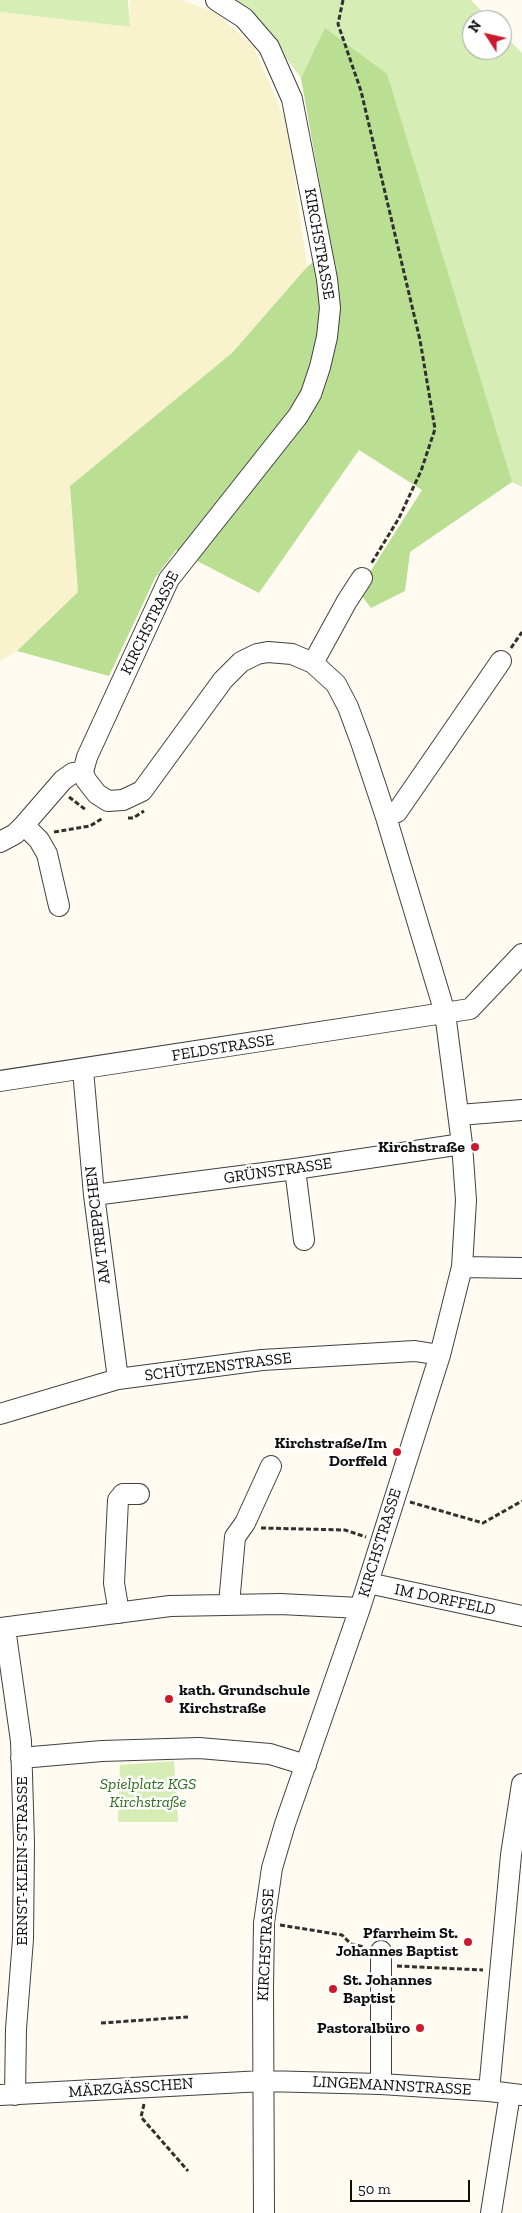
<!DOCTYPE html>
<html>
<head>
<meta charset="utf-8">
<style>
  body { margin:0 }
  #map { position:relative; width:522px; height:2213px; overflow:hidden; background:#fffbf0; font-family:"Zilla Slab",serif }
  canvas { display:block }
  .north { position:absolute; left:462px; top:10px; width:50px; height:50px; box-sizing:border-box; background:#fff; border:1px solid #9f9f9f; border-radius:50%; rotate:305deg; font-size:14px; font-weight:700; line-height:20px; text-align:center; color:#0e0e0e }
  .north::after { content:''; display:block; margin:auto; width:18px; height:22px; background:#cb1a2d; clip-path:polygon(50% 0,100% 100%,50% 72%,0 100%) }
  .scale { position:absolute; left:350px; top:2180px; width:120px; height:22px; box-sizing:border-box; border:2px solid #0e0e0e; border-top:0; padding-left:6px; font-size:15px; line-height:18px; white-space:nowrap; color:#0e0e0e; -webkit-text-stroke:4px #fff; paint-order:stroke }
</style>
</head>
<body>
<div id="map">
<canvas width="522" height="2213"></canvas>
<div class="north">N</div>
<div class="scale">50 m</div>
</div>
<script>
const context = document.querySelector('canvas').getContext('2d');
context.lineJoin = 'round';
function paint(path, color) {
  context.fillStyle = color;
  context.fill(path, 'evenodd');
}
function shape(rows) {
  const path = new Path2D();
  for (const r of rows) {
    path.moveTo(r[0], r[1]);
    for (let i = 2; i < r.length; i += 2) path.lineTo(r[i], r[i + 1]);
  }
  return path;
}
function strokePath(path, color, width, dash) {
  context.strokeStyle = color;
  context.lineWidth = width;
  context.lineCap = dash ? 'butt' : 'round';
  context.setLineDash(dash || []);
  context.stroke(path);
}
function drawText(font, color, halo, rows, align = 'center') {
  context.font = font + ' "Zilla Slab",serif';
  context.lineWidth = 5;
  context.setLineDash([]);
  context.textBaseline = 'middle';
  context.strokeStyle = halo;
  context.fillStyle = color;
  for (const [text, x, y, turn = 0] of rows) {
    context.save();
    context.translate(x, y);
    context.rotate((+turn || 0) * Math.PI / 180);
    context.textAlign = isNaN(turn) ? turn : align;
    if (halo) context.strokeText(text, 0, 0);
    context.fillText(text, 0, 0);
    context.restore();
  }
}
paint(shape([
  [130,0,181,0,215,12,254,47,288,127,307,267,232,353,70,486,78,592,17,651,0,661,0,12,129,27]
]), '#f8f2cd');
paint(shape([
  [0,0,128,0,130,27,0,12],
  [236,0,471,0,490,20,472,20,472,50,502,50,502,33,522,53,522,487,512,482,326,28,301,78,250,9],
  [174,1761,178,1822,118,1822,120,1765]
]), '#d6edb6');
paint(shape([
  [325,28,387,74,512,482,410,552,405,591,371,608,358,591,422,490,359,450,259,593,176,550,155,578,109,676,17,651,78,592,70,486,232,353,307,267,331,247,301,78]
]), '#badf93');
const minor = shape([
  [216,0,244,18,269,47,292,99,327,279,330,308,327,337,320,367,311,394,298,416,169,579,87,757,83,772,86,780,97,794,108,801,123,800,142,791,223,680,241,662,257,654,268,652,292,654,313,663,336,684,348,707,361,742,386,817,445,1013,462,1144,466,1200,462,1267,440,1355,360,1608,285,1824,272,1868,264,1923,263,1988,264,2213],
  [313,663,347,601,362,578],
  [386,817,397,812,501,661],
  [24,825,39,840,47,854,59,906],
  [0,842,15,834,24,825,63,780,73,773,83,772],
  [83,1070,94,1195,118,1379],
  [0,1081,470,1009,522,954],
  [459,1115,522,1110],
  [295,1169,304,1240],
  [94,1195,295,1169,462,1144],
  [462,1267,522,1268],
  [0,1414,118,1379,262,1360,415,1351,440,1355],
  [368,1583,522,1616],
  [229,1604,235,1537,245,1523,271,1466],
  [119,1613,114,1583,118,1500,123,1494,139,1494],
  [0,1628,170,1606,280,1604,360,1608],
  [5,1628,21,1741,24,1842,23,1939,16,2029,15,2095],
  [21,1758,102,1751,199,1748,270,1754,306,1765],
  [381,1951,381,2084],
  [489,2091,511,1855,522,1784],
  [0,2095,263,2081,381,2084,489,2091,522,2095],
  [491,2213,510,2094]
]);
strokePath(minor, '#414141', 22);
strokePath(shape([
  [343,0,338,24,361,91,420,340,435,429,421,471,399,518,371,564],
  [511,648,522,632],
  [69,797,86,810],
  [128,818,133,818,144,811],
  [54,832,90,826,103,818],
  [410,1502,483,1523,522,1501],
  [261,1528,345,1530,366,1537],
  [280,1925,342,1935,351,1944,364,1947],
  [397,1966,483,1970],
  [101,2023,188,2017],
  [144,2104,141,2117,188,2171]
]), '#303030', 3, [5, 2.5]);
strokePath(minor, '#fff', 20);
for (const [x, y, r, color] of [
  [475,1147,5,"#cb1a2d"],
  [397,1452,5,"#cb1a2d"],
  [169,1699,5,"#cb1a2d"],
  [468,1942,5,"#cb1a2d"],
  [333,1989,5,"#cb1a2d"],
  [420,2028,5,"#cb1a2d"]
]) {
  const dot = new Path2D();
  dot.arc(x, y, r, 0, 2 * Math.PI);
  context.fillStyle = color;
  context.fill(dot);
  strokePath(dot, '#fff', 2);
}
drawText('16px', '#0e0e0e', '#fff', [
  ["KIRCHSTRASSE",319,244,80],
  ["KIRCHSTRASSE",150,623,-64],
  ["FELDSTRASSE",223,1048,-9],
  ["GRÜNSTRASSE",278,1171,-8],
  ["AM TREPPCHEN",98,1225,-97],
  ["SCHÜTZENSTRASSE",218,1367,-7],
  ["KIRCHSTRASSE",380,1543,-73],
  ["IM DORFFELD",445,1600,12],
  ["ERNST-KLEIN-STRASSE",22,1861,-90],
  ["KIRCHSTRASSE",266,1945,-87],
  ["LINGEMANNSTRASSE",392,2086,3],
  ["MÄRZGÄSSCHEN",131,2088,-4]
]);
drawText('bold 16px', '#0e0e0e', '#fff', [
  ["Kirchstraße",465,1147],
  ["Kirchstraße/Im",387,1443],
  ["Dorffeld",387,1461],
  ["kath. Grundschule",179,1690,"left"],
  ["Kirchstraße",179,1708,"left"],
  ["Pfarrheim St.",458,1933],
  ["Johannes Baptist",458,1951],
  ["St. Johannes",343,1980,"left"],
  ["Baptist",343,1998,"left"],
  ["Pastoralbüro",410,2028]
], 'right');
drawText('italic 16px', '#2f6c19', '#fff', [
  ["Spielplatz KGS",148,1784],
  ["Kirchstraße",148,1802]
]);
</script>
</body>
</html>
